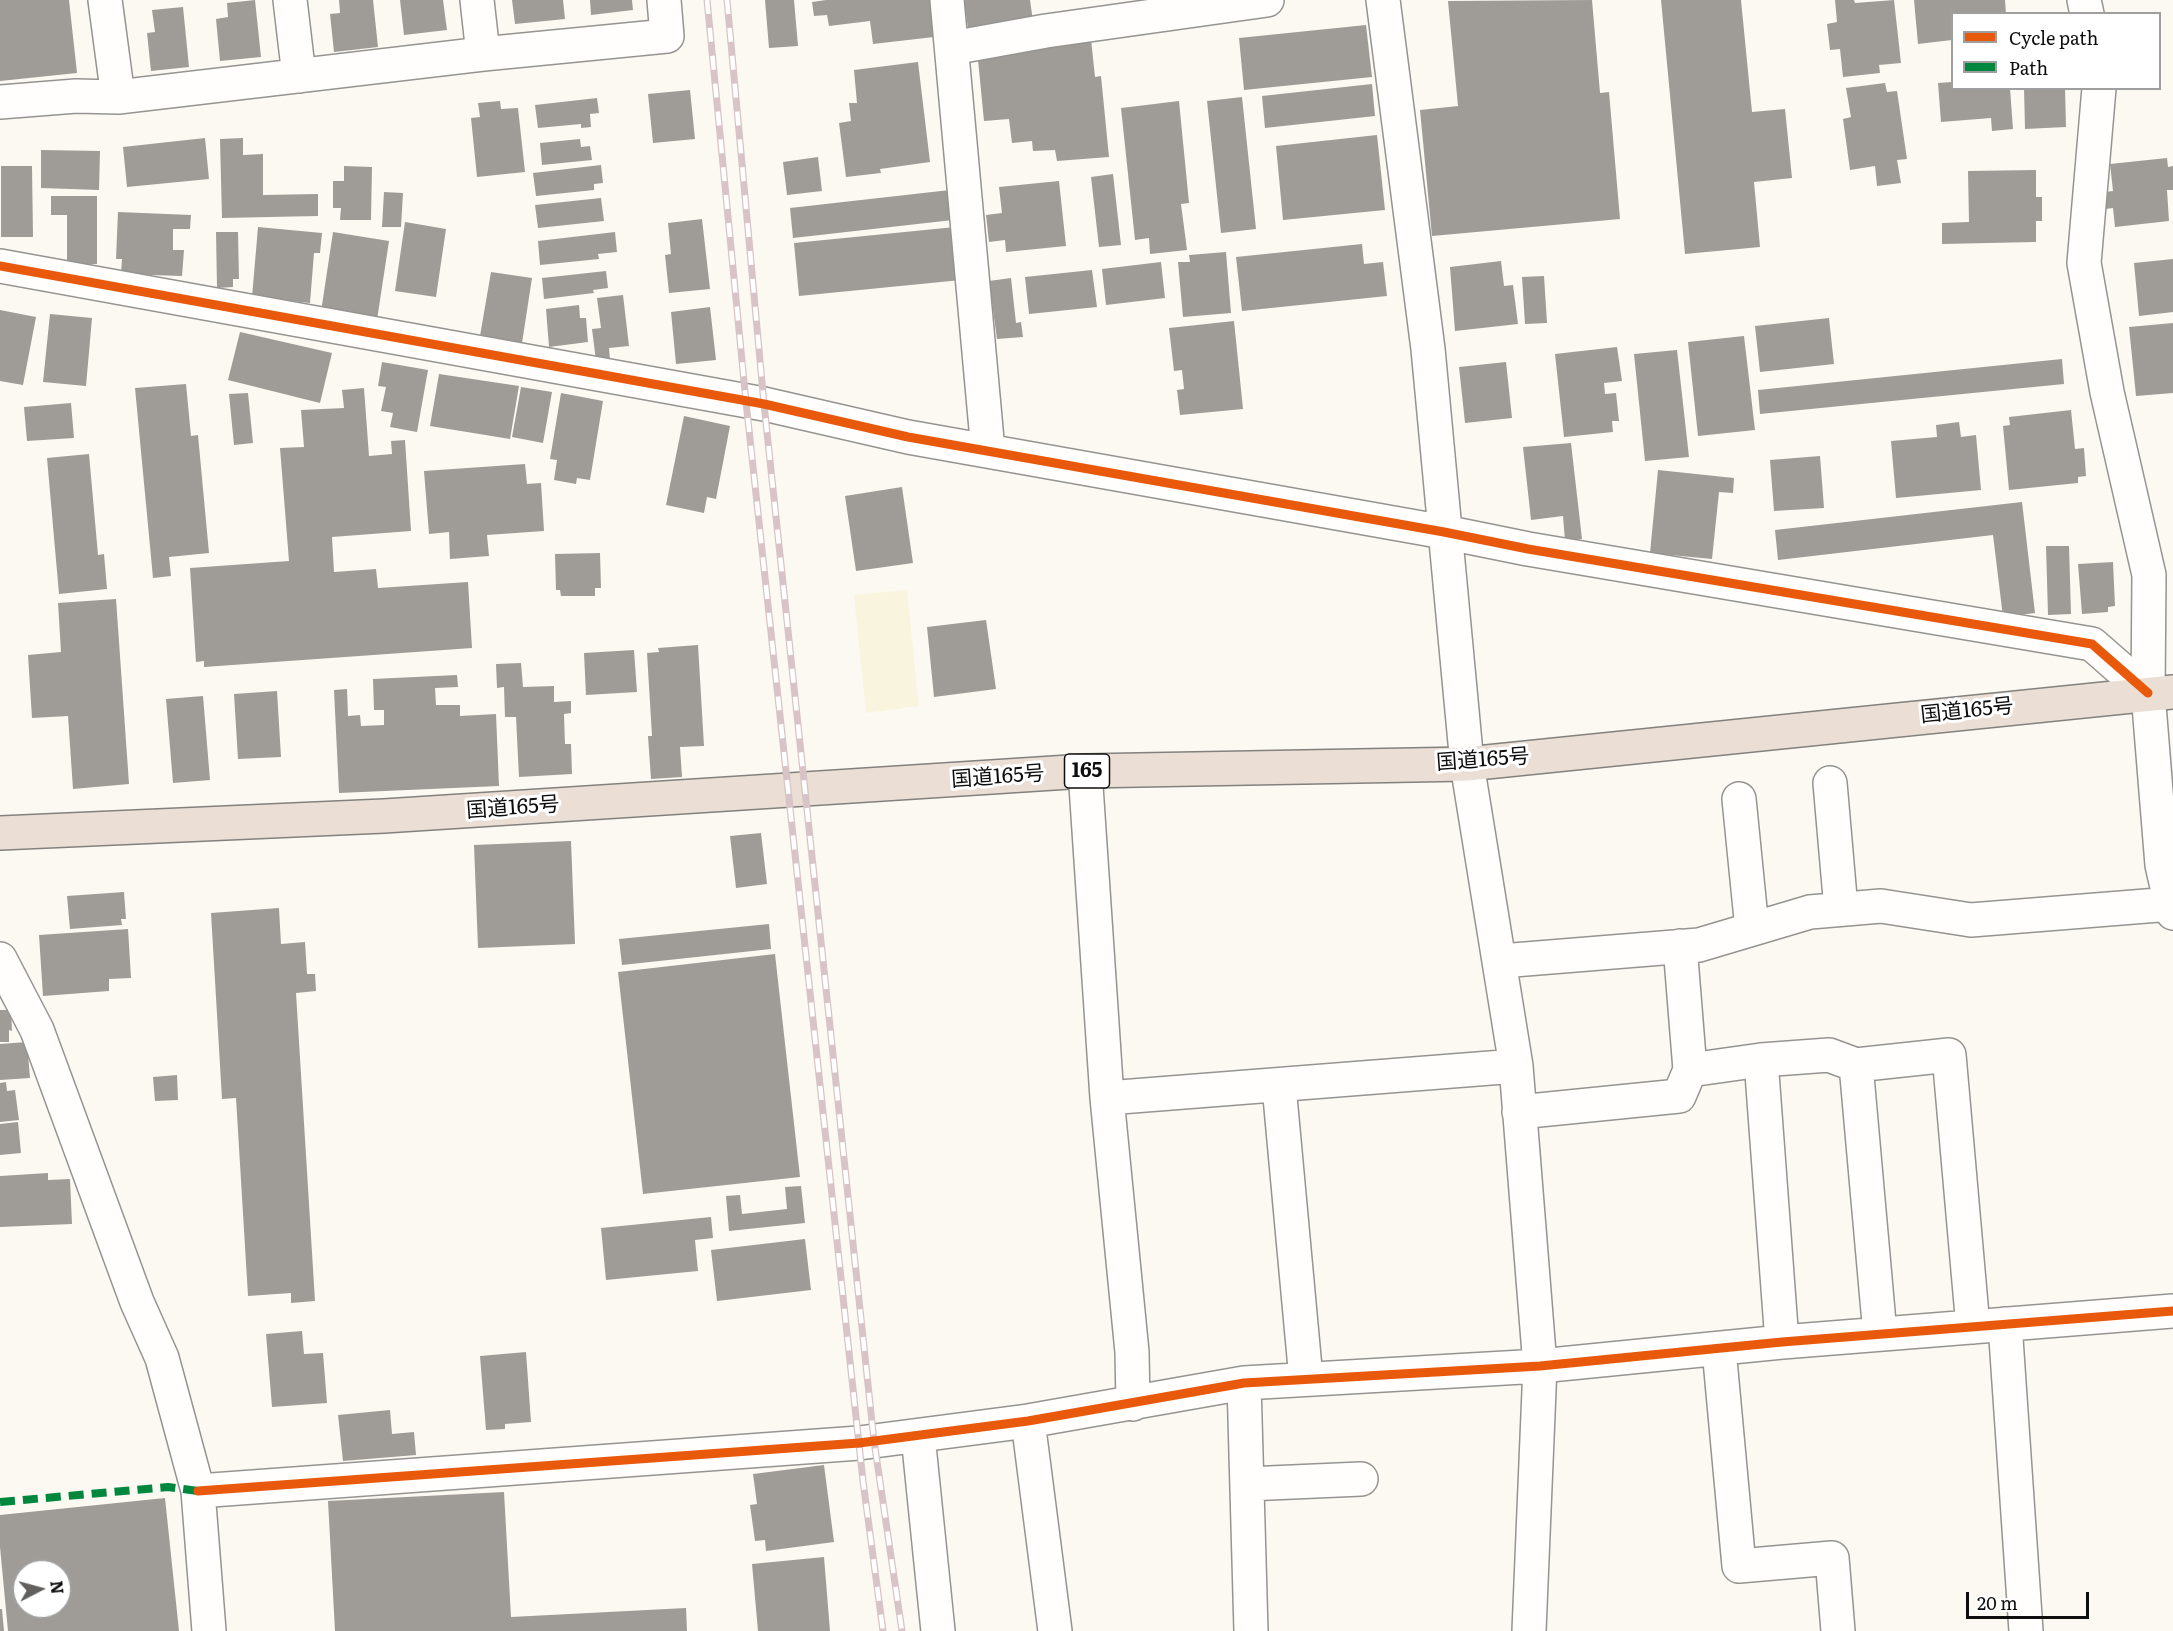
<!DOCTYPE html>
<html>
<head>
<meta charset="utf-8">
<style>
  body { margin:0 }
  #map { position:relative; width:2173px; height:1631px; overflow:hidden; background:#fcf9f2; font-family:Literata,serif }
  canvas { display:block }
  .legend { position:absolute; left:1951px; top:12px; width:210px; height:78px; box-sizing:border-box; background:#fff; border:2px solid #9f9f9f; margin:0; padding:8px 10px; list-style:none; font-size:18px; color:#0e0e0e }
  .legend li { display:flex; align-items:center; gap:12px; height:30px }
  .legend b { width:30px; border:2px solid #9f9f9f }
  .north { position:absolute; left:12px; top:1559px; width:60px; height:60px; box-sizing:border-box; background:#fff; border:2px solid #9f9f9f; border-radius:50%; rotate:84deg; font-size:16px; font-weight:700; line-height:24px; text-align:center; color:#0e0e0e }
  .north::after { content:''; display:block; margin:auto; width:21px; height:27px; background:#61605e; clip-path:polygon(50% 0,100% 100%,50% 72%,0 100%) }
  .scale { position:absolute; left:1966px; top:1592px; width:123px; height:27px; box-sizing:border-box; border:3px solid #0e0e0e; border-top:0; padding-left:8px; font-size:18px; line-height:21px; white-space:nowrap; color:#0e0e0e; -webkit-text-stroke:4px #fff; paint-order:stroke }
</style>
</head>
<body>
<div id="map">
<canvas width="2173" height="1631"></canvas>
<ul class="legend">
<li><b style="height:8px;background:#e8590c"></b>Cycle path</li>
<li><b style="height:8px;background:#00873e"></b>Path</li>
</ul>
<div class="north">N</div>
<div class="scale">20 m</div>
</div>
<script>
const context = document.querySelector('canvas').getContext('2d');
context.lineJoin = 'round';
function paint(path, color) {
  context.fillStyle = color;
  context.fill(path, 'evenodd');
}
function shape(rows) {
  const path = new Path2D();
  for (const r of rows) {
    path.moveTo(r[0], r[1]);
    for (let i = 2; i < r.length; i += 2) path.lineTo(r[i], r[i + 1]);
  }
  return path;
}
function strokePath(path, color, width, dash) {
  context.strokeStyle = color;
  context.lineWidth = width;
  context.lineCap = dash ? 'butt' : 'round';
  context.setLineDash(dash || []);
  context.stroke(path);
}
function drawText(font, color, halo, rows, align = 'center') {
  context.font = font + ' Literata,"Noto Sans JP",serif';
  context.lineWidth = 6;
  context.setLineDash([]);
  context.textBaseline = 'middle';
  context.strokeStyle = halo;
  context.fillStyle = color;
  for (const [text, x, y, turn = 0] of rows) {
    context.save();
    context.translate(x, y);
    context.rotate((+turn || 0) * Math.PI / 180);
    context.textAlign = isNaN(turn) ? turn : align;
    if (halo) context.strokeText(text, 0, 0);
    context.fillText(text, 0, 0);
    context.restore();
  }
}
paint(shape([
  [907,590,919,706,866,713,854,595]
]), '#f9f4de');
paint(shape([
  [0,0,69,0,77,73,0,81],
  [255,0,261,57,220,61,216,19,228,17,227,3],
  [339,0,373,0,378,47,334,52,330,14,340,13],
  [400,0,443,0,447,30,404,35],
  [512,0,563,0,565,19,515,24],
  [590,0,632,0,633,10,591,15],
  [765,0,794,0,798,46,769,48],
  [826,0,930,0,934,37,873,44,870,21,829,26,827,15,814,16,812,2],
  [964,0,1030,0,1033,21,968,29],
  [1592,0,1600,93,1609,92,1620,219,1432,236,1420,110,1458,106,1448,1],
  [1661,0,1741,0,1752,112,1785,109,1792,178,1754,182,1760,247,1685,254],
  [1835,0,1854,0,1855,3,1894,0,1901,63,1879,65,1880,73,1843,77,1840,49,1830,50,1827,24,1837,22],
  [1914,0,2005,0,2006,14,1952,14,1952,40,1918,44],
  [183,7,189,67,151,71,147,33,155,32,152,10],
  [1366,25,1372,77,1244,90,1239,38],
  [1091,39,1095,77,1101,76,1109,157,1057,161,1055,150,1033,151,1032,141,1012,143,1009,119,984,121,978,60,985,59,985,53],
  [918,62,930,162,880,169,881,173,846,177,839,123,851,121,849,103,857,103,854,70],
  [1952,82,1952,88,2010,88,2013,129,1992,131,1991,118,1941,122,1938,83],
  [1885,83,1887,92,1897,91,1907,159,1897,160,1901,183,1877,186,1875,166,1850,170,1843,119,1851,117,1846,88],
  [1372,84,1375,116,1265,128,1262,96],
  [2024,88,2065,88,2066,127,2025,129],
  [690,90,695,139,653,143,648,94],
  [1242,97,1256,229,1221,233,1207,101],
  [597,98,599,113,590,114,591,127,581,128,581,124,538,128,535,105],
  [500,101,501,109,518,108,525,172,477,177,471,118,480,117,478,103],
  [1179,101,1189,203,1181,204,1187,250,1150,254,1149,238,1135,240,1121,108],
  [1377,135,1385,210,1283,220,1276,146],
  [205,138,209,179,127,187,123,147],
  [243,138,243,155,263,154,263,195,318,194,318,216,222,218,220,139],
  [580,139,581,147,590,146,592,160,542,165,540,143],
  [41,150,100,151,99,190,41,188],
  [818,157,822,191,787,195,783,162],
  [2167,158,2168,167,2173,166,2173,190,2167,190,2169,221,2115,227,2113,208,2106,209,2105,192,2113,191,2110,164],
  [601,165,603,183,594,184,594,190,536,196,533,173],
  [1,166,32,166,33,237,1,237],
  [344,166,372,167,371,220,340,220,341,208,333,208,333,181,344,181],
  [2036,170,2036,197,2042,197,2042,221,2036,221,2036,242,1942,244,1942,223,1969,222,1968,171],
  [1113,174,1121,245,1099,247,1091,177],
  [1059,181,1066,246,1006,252,1005,240,989,242,986,215,1002,213,999,187],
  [950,190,953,220,793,238,790,208],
  [384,192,403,193,401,227,382,227],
  [51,196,97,196,97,264,67,264,67,215,51,215],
  [601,198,604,221,538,228,535,205],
  [118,212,191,215,190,229,173,229,173,250,184,250,182,276,121,274,122,259,116,259],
  [702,219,710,289,669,293,665,255,671,254,668,223],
  [405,222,446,229,436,297,395,291],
  [258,227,322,233,320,253,314,253,310,303,252,297],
  [955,227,961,280,799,296,794,243],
  [216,232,238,232,239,279,233,279,233,287,217,288],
  [333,232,389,241,377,320,321,312],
  [615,232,617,252,598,254,599,259,540,265,538,241],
  [1362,244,1364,264,1383,262,1387,296,1242,311,1236,257],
  [1226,252,1231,313,1183,317,1178,262,1190,262,1189,255],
  [2173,259,2173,312,2139,316,2134,263],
  [1501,261,1504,286,1513,285,1518,324,1455,331,1450,267],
  [1161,262,1165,298,1106,305,1102,269],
  [1092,270,1097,307,1029,314,1025,277],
  [606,271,608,288,593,290,594,293,544,299,542,278],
  [491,272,532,278,522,343,480,336],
  [1544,276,1547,323,1525,324,1522,277],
  [1011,278,1016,323,1021,322,1023,337,997,339,989,281],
  [623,295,629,346,609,348,610,360,596,361,592,329,601,328,597,298],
  [579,305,580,318,586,318,588,342,549,347,546,309],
  [710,307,716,360,676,364,671,312],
  [0,310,36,317,23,385,0,381],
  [50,314,92,318,86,386,43,382],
  [1829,318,1834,364,1760,372,1755,326],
  [1234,321,1243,409,1180,415,1177,390,1184,389,1182,370,1174,371,1169,328],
  [2173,323,2173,393,2136,396,2129,327],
  [240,332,332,353,320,403,228,380],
  [1744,336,1755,430,1698,436,1688,342],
  [1617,347,1622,381,1604,383,1605,394,1616,393,1619,421,1612,421,1613,432,1564,437,1555,354],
  [1677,350,1689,457,1645,461,1634,354],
  [2062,359,2064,384,1760,414,1758,390],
  [382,362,428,370,417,432,390,427,393,413,381,411,386,387,378,386],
  [1506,362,1512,418,1465,423,1459,367],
  [439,374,519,386,510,439,430,426],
  [186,384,191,436,198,435,209,553,169,557,171,576,153,578,135,388],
  [521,387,552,392,543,443,512,437],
  [364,388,369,456,392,454,391,441,405,440,411,531,332,537,334,572,376,569,378,588,468,582,472,648,204,667,204,661,196,662,190,568,289,561,280,448,304,447,301,410,344,408,342,390],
  [248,393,253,443,234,445,229,394],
  [561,393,603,401,590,480,577,478,576,484,554,480,557,460,550,459],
  [71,403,74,438,27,441,24,407],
  [2071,410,2075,449,2084,448,2086,476,2078,477,2078,483,2009,490,2003,426,2010,425,2009,417],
  [684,416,730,426,716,499,707,497,704,513,666,505],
  [1959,422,1961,437,1976,435,1981,490,1896,498,1891,441,1937,437,1936,425],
  [1571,443,1582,539,1565,541,1563,516,1531,520,1523,447],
  [89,454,98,555,104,554,107,589,59,594,47,458],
  [1820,456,1824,508,1774,511,1770,460],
  [525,464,527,484,541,483,544,531,487,535,489,556,450,559,449,532,429,534,424,471],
  [1658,470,1734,478,1733,493,1719,492,1712,559,1650,553],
  [902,487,913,563,856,571,845,496],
  [2022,502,2035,613,2003,617,1993,535,1778,560,1775,530],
  [2046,546,2069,546,2071,614,2048,615],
  [600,553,601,588,595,588,595,596,561,596,560,590,556,590,555,554],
  [2113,562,2115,606,2108,607,2108,612,2082,614,2078,564],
  [116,599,129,784,73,789,68,716,32,718,28,655,61,652,58,603],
  [986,620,996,689,934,697,927,627],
  [698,645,704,746,680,747,682,777,651,779,648,736,652,736,647,653,659,652,658,648],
  [634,650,637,692,586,695,584,653],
  [521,663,523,687,554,686,554,702,571,701,571,713,564,714,565,744,571,744,572,774,519,777,516,717,505,717,504,687,497,688,496,664],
  [457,675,458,687,435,688,436,705,460,705,460,716,496,714,499,786,339,793,334,690,347,689,348,716,360,715,361,726,384,725,384,710,374,710,373,679],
  [277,691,281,757,238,759,234,694],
  [203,696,210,780,173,783,166,699],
  [761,833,767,884,736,888,730,836],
  [571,841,575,944,478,948,474,845],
  [124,892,126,919,121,919,122,925,70,929,67,896],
  [279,908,281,944,305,942,307,974,315,974,316,991,296,993,315,1301,291,1303,291,1293,248,1296,236,1098,222,1099,211,913],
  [769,924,771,949,622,965,619,939],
  [128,929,131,978,109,979,109,991,43,996,39,935],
  [775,954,800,1177,643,1194,618,972],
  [0,1010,11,1010,12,1031,9,1030,9,1042,0,1042],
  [27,1042,30,1078,0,1080,0,1044],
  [177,1075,178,1100,155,1101,153,1077],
  [6,1082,7,1091,15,1090,19,1120,0,1122,0,1083],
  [18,1122,21,1153,0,1155,0,1124],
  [48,1173,48,1180,70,1179,72,1224,0,1227,0,1176],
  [801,1186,805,1223,729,1231,726,1196,740,1195,742,1214,787,1209,785,1187],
  [711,1217,713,1238,695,1240,698,1271,606,1280,601,1228],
  [805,1239,811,1290,717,1301,711,1250],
  [302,1331,304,1354,323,1353,327,1403,272,1407,266,1334],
  [526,1352,531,1422,505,1424,505,1429,486,1430,480,1356],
  [390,1410,392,1434,414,1432,416,1455,343,1461,338,1415],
  [824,1465,834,1542,766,1551,765,1540,755,1541,750,1505,757,1504,753,1474],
  [504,1492,511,1617,686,1608,687,1631,335,1631,328,1501],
  [165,1498,179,1631,8,1631,0,1547,0,1515],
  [24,1571,60,1571,60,1607,24,1607],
  [824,1557,830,1631,758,1631,752,1564],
  [0,1609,2,1609,4,1631,0,1631]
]), '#9f9c98');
const minor = shape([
  [105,0,118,97],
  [290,0,299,76],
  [477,0,483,54],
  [947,0,988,451],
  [1383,0,1428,349,1467,764,1516,1066,1540,1366,1529,1631],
  [2084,0,2087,14],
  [952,48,1046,31,1267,0],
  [2099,88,2084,263,2107,392,2149,575,2148,693,2162,865,2173,913],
  [0,102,76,96,118,97,483,54,667,36,664,0],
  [0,266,764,404,908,437,1444,532,1528,549,2092,644,2148,693],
  [1085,771,1107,1098,1132,1352,1133,1404],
  [1830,783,1841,909],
  [1739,799,1752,929],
  [1680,946,1690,1070],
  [0,959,37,1030,137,1302,162,1358,198,1491,209,1631],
  [1501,961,1699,945,1810,912,1881,906,1971,920,2171,904],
  [1856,1065,1880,1334],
  [1279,1086,1306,1379],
  [1107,1098,1516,1066],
  [1519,1112,1679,1096,1690,1070,1761,1060],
  [2005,1324,2026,1631],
  [1782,1342,1761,1060,1829,1055,1856,1065,1949,1055,1973,1327],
  [1719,1349,1739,1566,1832,1558,1838,1631],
  [1244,1383,1251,1631],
  [1028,1421,1055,1631],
  [918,1436,938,1631],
  [1247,1484,1361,1479],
  [198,1491,859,1443,1028,1421,1244,1383,1540,1366,1782,1342,2173,1311]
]);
const highway = shape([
  [0,833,384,816,1085,771,1467,764,2173,692]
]);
strokePath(minor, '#959491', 36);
strokePath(highway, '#82817e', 36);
strokePath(minor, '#fffefd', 33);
strokePath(highway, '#eaded5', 33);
const rail = shape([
  [707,0,746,402,863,1481,883,1631],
  [727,0,764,404,874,1441,902,1631]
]);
strokePath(rail, '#d8c4c6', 7);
strokePath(rail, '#fff', 4.5, [14]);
strokePath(shape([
  [0,1502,168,1487,198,1491]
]), '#00873e', 8, [15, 8]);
strokePath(shape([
  [0,266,764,404,908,437,1444,532,1528,549,2092,644,2148,693],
  [198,1491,859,1443,1028,1421,1244,1383,1540,1366,1782,1342,2173,1311]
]), '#e8590c', 9);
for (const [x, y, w] of [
  [1087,771,45]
]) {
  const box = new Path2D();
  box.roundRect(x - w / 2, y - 17, w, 34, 4.5);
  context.fillStyle = '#fff';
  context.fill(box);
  strokePath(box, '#0e0e0e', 1.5);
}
drawText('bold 20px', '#0e0e0e', null, [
  ["165",1087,771]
]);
drawText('21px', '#0e0e0e', '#fff', [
  ["国道165号",1967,711,-6],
  ["国道165号",1483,760,-4],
  ["国道165号",998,777,-4],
  ["国道165号",513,808,-4]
]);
</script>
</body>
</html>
